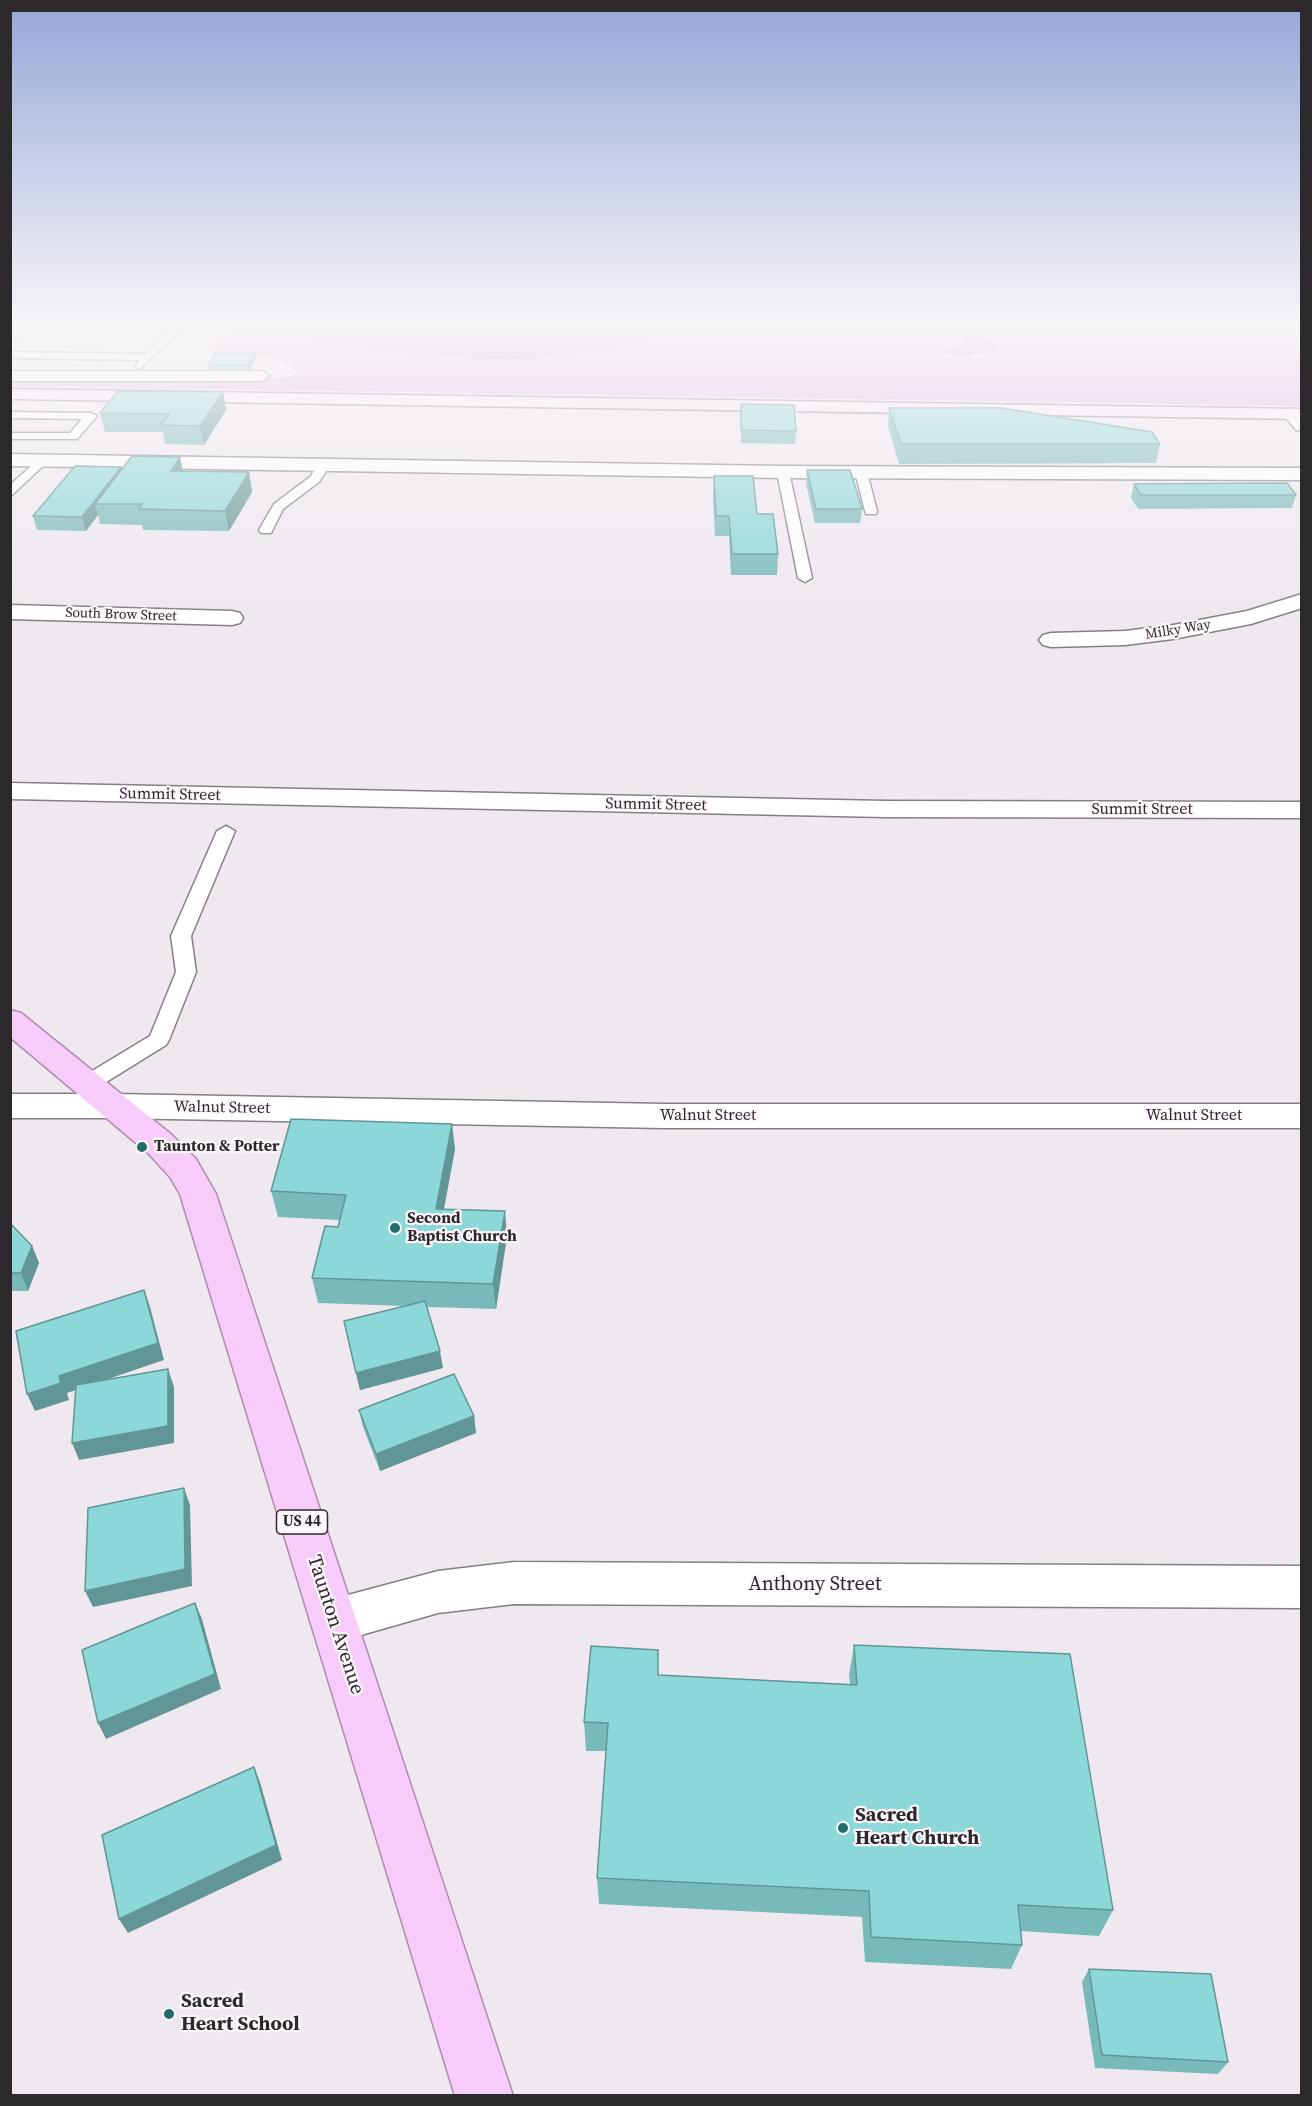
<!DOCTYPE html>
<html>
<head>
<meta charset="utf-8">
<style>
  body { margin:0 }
  #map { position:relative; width:1312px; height:2106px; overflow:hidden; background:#efe9ef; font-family:"Source Serif 4",serif }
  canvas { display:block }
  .frame { position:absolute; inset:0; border:12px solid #2b292b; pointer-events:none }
</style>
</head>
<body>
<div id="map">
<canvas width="1312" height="2106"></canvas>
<div class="frame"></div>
</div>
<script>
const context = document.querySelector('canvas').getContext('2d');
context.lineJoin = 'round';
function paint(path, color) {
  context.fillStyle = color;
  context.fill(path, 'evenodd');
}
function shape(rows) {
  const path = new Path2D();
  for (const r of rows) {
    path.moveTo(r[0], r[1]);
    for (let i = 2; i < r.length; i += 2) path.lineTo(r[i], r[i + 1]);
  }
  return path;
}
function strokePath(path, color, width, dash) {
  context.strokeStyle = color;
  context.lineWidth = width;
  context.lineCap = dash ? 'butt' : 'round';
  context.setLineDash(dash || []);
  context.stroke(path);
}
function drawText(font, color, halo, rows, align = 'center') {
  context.font = font + ' "Source Serif 4",serif';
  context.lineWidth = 4.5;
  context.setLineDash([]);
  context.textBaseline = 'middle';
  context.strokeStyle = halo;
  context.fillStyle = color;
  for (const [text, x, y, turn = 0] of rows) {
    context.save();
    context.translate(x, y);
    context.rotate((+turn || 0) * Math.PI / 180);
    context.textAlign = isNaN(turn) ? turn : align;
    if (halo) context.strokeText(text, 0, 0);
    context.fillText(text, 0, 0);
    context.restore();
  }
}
paint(shape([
  [233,326,255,326,263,333,399,353,509,360,602,351,717,326,938,326,954,332,966,342,958,347,937,352,945,356,965,357,990,355,990,341,984,336,984,333,1003,328,1040,327,1074,333,1092,326,1302,326,1301,406,11,386,11,381,254,380,288,377,297,373,290,364,267,357,210,356]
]), '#dfb7e0');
paint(shape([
  [255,326,717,326,602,351,509,360,399,353,263,333],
  [938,326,1092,326,1074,333,1040,327,991,330,985,333,984,336,995,345,998,349,995,352,965,357,936,353,958,347,966,342,954,332]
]), '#bc93bc');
const service = shape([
  [19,326,30,326,10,342,10,333,19,326],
  [139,326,185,326,140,369,135,366,140,360,10,358,10,352,146,354,170,331,139,326],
  [10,412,91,413,97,416,77,439,10,439,10,433,70,433,82,419,10,418,10,412],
  [41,457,47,461,45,464,10,497,10,485,41,457],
  [324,461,330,465,319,482,283,509,271,533,261,533,259,530,274,504,310,477,320,462,324,461],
  [783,468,789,472,812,578,805,582,798,578,777,472,783,468],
  [861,468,867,472,877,511,876,514,866,514,865,511,855,472,861,468],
  [226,826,235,831,191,936,196,972,169,1040,166,1045,95,1089,87,1091,79,1089,76,1084,79,1079,150,1036,176,972,171,936,217,831,226,826]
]);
const minor = shape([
  [10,371,262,371,270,376,262,381,10,381,10,371],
  [1302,594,1302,608,1251,624,1173,639,1125,645,1051,647,1043,645,1039,640,1043,635,1051,633,1125,631,1173,625,1247,611,1302,594],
  [10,605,232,611,240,613,243,618,240,623,232,625,10,619,10,605],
  [10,783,885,801,1302,802,1302,818,885,817,10,799,10,783],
  [114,1094,664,1104,1302,1104,1302,1128,664,1128,114,1118,102,1114,97,1106,102,1098,114,1094],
  [514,1562,1302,1566,1302,1608,514,1604,438,1613,333,1643,317,1637,310,1621,317,1605,333,1599,438,1571,514,1562]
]);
const tertiary = shape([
  [1291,408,1302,414,1302,431,1296,430,1282,413,1291,408],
  [10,454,783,466,1302,468,1302,480,783,478,10,466,10,454],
  [10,1094,114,1094,126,1098,131,1106,126,1114,114,1118,10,1118,10,1094]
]);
const secondary = shape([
  [10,389,1302,409,1302,419,10,399,10,389]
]);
const trunk = shape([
  [10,1010,21,1013,172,1135,196,1159,216,1194,513,2096,455,2096,180,1194,170,1177,148,1153,10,1037,10,1010]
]);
strokePath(service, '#857f85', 3);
strokePath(minor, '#857f85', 3);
strokePath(tertiary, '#857f85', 3);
strokePath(secondary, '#857f85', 3);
strokePath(trunk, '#b08bb0', 3);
paint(service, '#fff');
paint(minor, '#fff');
paint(tertiary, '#fff');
paint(secondary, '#fdecfd');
paint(trunk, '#f8ccfa');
paint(shape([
  [255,353,256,359,249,371,209,371,208,365],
  [223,392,226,410,204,445,165,444,163,432,105,432,100,413],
  [741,404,796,431,795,444,741,443],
  [889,408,1160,444,1156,463,899,464,888,426],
  [121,467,122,470,249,472,252,492,229,531,143,530,142,525,100,524,98,515,86,531,37,530,33,516],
  [807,470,862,509,860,523,815,523,806,484],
  [714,476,757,514,778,554,777,575,731,575,729,536,715,536,713,496],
  [1134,484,1296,495,1292,508,1138,509,1131,498],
  [455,1149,444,1209,507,1236,496,1309,427,1307,443,1368,360,1390,344,1321,404,1306,318,1303,312,1278,338,1227,340,1220,278,1217,271,1191],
  [10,1223,32,1246,39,1263,28,1291,10,1291],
  [359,1410,474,1416,476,1433,380,1471,363,1427],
  [854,1645,1113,1910,1099,1936,1021,1931,1022,1945,1011,1969,865,1962,862,1917,599,1904,597,1878,606,1751,586,1751,584,1722,658,1650,658,1675,850,1684,849,1675],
  [1089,1969,1228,2062,1218,2074,1095,2068,1082,1982]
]), '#78b9b9');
paint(shape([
  [255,353,256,359,249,371,248,365],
  [223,392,226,410,204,445,200,426],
  [180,457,184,476,171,471],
  [121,467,124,480,95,504,98,515,86,531,82,517],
  [249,472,252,492,229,531,225,511],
  [452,1124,455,1149,439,1235,436,1209],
  [505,1211,507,1236,496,1309,493,1284],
  [32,1246,39,1263,28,1291,21,1273],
  [144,1290,150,1307,164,1360,67,1393,69,1400,35,1411,27,1394,59,1376],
  [440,1351,443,1368,360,1390,356,1373],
  [168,1369,174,1387,174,1443,79,1460,72,1443],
  [474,1416,476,1433,380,1471,376,1454],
  [184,1488,190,1505,192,1586,93,1607,85,1591],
  [195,1603,202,1619,221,1689,106,1739,98,1723],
  [254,1767,260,1782,282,1860,128,1933,119,1919]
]), '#629696');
const building = shape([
  [216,353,255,353,248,365,208,365,216,353],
  [118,391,223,392,200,426,161,425,170,414,100,413,118,391],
  [741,404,794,405,796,431,741,430,741,404],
  [889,408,1001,408,1152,432,1160,444,901,444,889,408],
  [132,456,180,457,171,471,249,472,225,511,139,509,142,504,95,504,132,456],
  [75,466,121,467,82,517,33,516,75,466],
  [807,470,850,470,862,509,816,509,807,470],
  [714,476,753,476,757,514,773,514,778,554,732,554,729,516,716,516,714,476],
  [1287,483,1296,495,1141,495,1134,484,1287,483],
  [291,1119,452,1124,436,1209,505,1211,493,1284,312,1278,325,1226,338,1227,346,1195,271,1191,291,1119],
  [10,1223,32,1246,21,1273,10,1273,10,1223],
  [144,1290,158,1343,59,1376,61,1383,27,1394,16,1331,144,1290],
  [425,1301,440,1351,356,1373,344,1321,425,1301],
  [168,1369,168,1426,72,1443,76,1385,168,1369],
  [454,1374,474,1416,376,1454,359,1410,454,1374],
  [184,1488,185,1569,85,1591,88,1508,184,1488],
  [195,1603,215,1674,98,1723,82,1650,195,1603],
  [854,1645,1070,1654,1113,1910,1018,1905,1022,1945,871,1937,869,1891,597,1878,608,1723,584,1722,591,1646,658,1650,658,1675,857,1685,854,1645],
  [254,1767,276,1845,119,1919,102,1835,254,1767],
  [1089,1969,1211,1974,1228,2062,1102,2055,1089,1969]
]);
paint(building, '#8cd7d7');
strokePath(building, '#629696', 1.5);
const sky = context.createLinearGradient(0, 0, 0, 621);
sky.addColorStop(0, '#96a7d6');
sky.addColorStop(0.52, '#f8f5f8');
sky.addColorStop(1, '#f8f5f800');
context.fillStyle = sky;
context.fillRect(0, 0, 1312, 621);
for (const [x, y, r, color] of [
  [142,1147,6,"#206c6d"],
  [395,1228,6,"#206c6d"],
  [843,1828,6,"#206c6d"],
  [169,2014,6,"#206c6d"]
]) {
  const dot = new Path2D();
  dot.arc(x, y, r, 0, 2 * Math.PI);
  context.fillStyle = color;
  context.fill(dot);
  strokePath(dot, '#fdf7fd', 2);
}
drawText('14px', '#2b292b', '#fdf7fd', [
  ["South Brow Street",121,615,2],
  ["Milky Way",1178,630,-9]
]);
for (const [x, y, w] of [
  [302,1522,51]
]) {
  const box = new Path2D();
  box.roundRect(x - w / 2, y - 12, w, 24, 4.5);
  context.fillStyle = '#fdf7fd';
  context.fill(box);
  strokePath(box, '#2b292b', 1.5);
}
drawText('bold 15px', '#2b292b', null, [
  ["US 44",302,1522]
]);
drawText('16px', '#2b292b', '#fdf7fd', [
  ["Summit Street",170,795,1],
  ["Summit Street",656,805,1],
  ["Summit Street",1142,810],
  ["Walnut Street",222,1108,1],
  ["Walnut Street",708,1116],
  ["Walnut Street",1194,1116]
]);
drawText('bold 16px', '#2b292b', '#fdf7fd', [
  ["Taunton & Potter",154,1147],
  ["Second",407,1219],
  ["Baptist Church",407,1237]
], 'left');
drawText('20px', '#2b292b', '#fdf7fd', [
  ["Anthony Street",815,1585],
  ["Taunton Avenue",335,1625,72]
]);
drawText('bold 20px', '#2b292b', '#fdf7fd', [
  ["Sacred",855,1816],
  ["Heart Church",855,1839],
  ["Sacred",181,2002],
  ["Heart School",181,2025]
], 'left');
</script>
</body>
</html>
